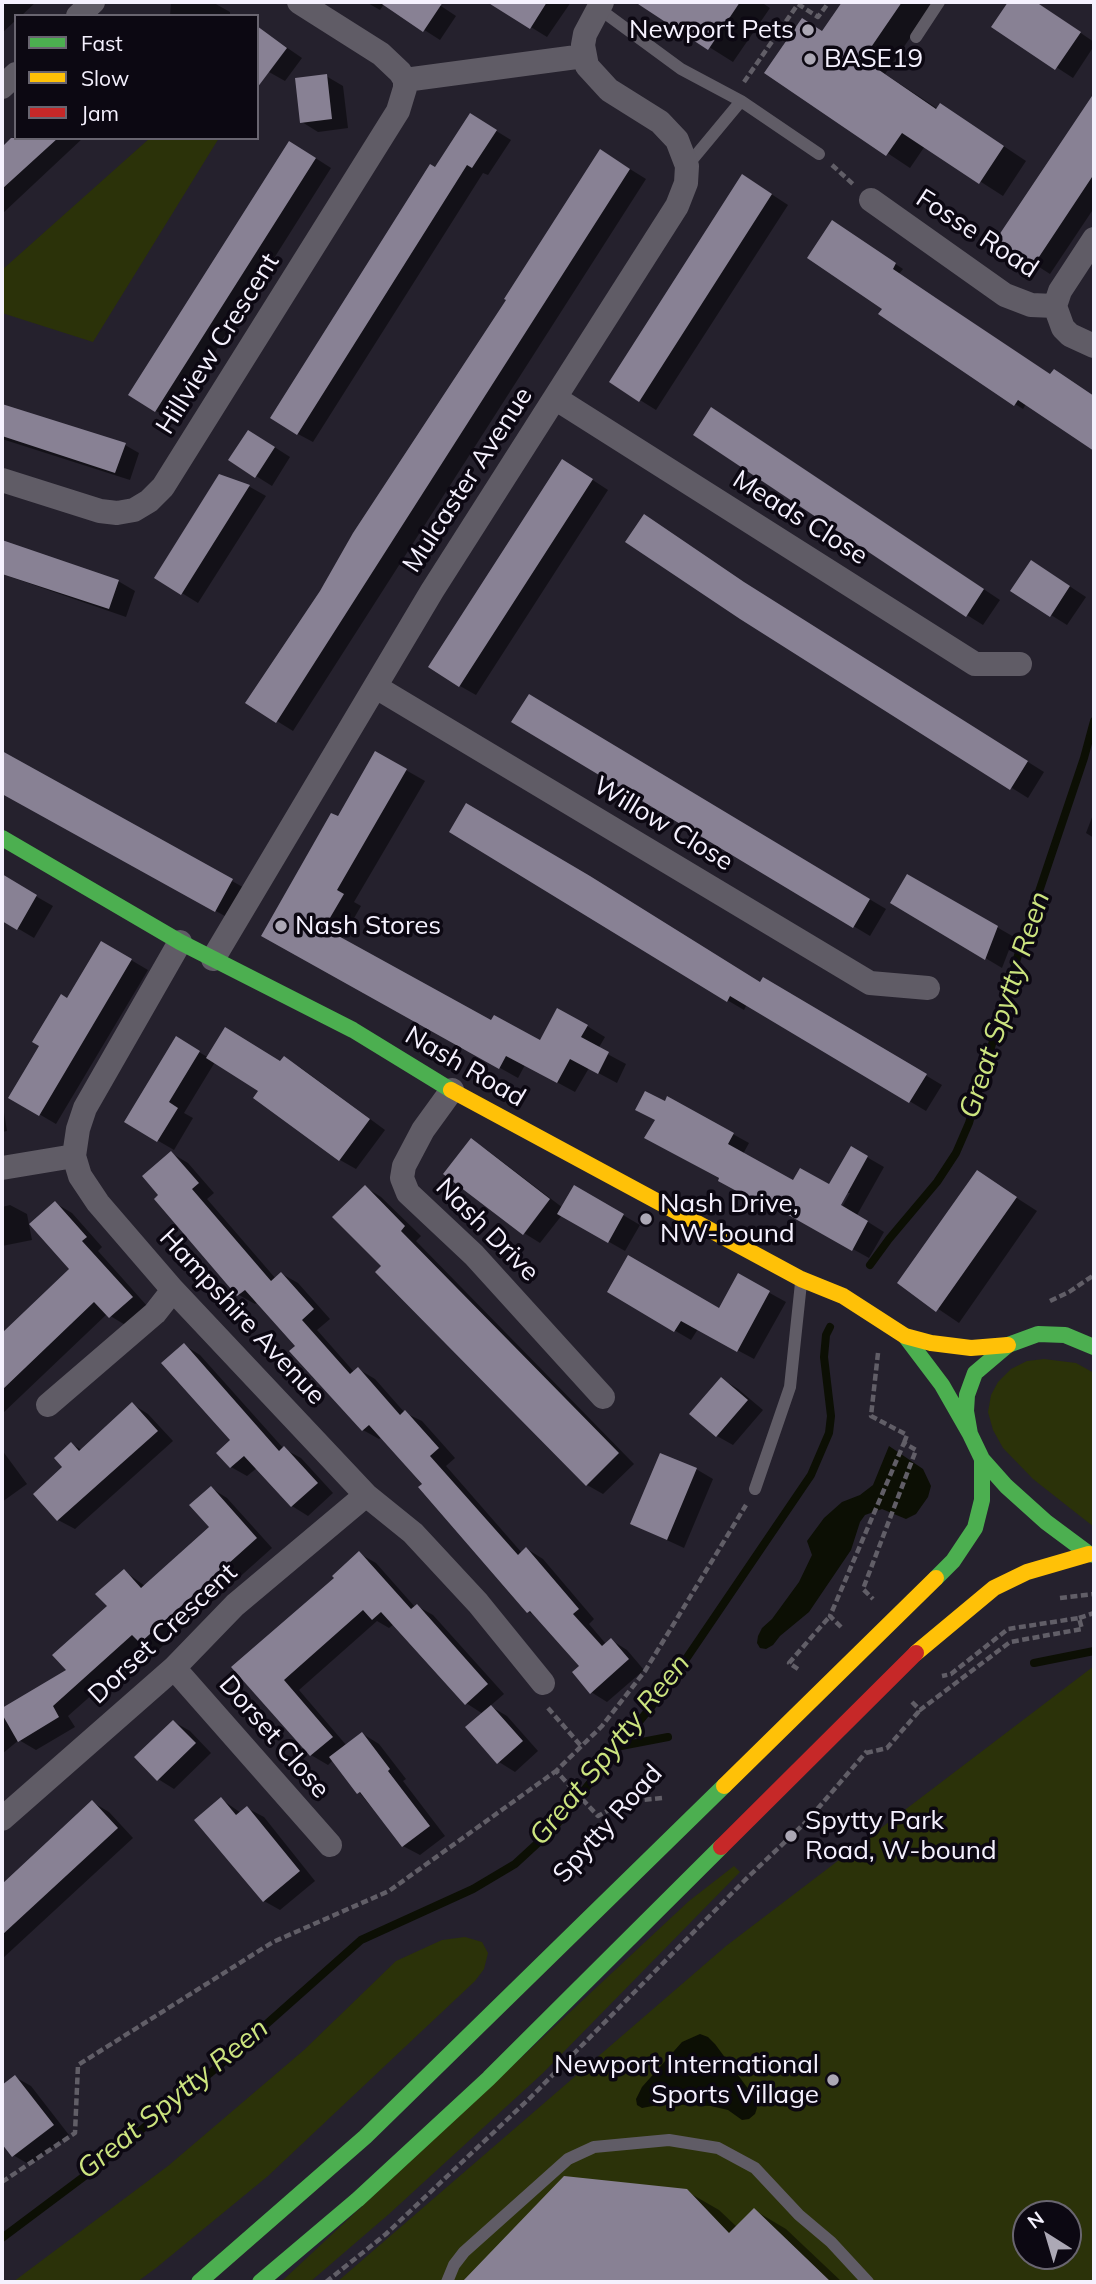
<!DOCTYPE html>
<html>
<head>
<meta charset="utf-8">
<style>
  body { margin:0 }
  #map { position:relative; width:1096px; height:2284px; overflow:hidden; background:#25212d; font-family:Mulish,sans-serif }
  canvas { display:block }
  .frame { position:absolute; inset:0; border:4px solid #f5f1fe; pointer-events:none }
  .legend { position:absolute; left:14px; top:14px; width:245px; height:126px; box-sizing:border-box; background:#0c0812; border:2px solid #696570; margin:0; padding:9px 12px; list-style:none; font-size:21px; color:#f5f1fe }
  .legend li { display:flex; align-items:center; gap:14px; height:35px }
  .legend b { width:35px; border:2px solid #696570 }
  .north { position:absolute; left:1012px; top:2200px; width:70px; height:70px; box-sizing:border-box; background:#0c0812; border:2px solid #696570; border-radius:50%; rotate:323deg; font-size:19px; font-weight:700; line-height:28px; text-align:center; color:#f5f1fe }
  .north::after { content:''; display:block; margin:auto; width:24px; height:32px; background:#aca8b5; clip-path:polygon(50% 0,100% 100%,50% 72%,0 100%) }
</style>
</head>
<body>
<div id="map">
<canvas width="1096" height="2284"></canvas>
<div class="frame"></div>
<ul class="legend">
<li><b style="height:9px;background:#4caf50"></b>Fast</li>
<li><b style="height:9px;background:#ffc107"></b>Slow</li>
<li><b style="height:9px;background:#c62828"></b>Jam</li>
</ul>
<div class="north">N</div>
</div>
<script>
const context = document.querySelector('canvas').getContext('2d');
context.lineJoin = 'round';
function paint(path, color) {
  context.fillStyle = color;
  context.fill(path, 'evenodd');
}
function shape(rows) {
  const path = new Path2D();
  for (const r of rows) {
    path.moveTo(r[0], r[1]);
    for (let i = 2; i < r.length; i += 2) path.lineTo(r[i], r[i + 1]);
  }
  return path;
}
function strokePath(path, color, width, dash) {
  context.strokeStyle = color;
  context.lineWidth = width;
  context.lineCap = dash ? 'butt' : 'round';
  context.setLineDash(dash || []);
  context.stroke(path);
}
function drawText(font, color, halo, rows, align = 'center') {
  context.font = font + ' Mulish,sans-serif';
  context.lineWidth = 7;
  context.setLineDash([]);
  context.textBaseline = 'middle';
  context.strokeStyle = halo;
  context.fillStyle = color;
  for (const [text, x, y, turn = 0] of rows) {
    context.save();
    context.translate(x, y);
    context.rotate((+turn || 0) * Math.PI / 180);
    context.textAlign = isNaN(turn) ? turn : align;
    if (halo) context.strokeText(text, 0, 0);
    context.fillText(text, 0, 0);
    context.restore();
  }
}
paint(shape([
  [150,138,219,138,93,342,2,313,2,270],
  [1044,1359,1076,1363,1094,1373,1094,1527,1033,1479,1003,1448,993,1430,988,1412,991,1395,998,1382,1011,1369,1027,1361],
  [1094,1666,1094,2282,337,2282,726,1946],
  [1026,2214,1068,2214,1068,2256,1026,2256],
  [734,1866,740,1872,543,2073,389,2214,310,2282,281,2282,689,1901],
  [465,1937,482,1942,488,1953,484,1969,475,1981,268,2176,156,2268,137,2282,13,2282,168,2166,304,2050,396,1961,442,1940]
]), '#2b3209');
paint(shape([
  [889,1446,923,1469,931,1486,928,1497,916,1514,906,1519,882,1509,865,1515,860,1522,851,1550,809,1612,780,1636,773,1645,766,1649,760,1648,757,1643,758,1636,762,1628,772,1619,799,1582,812,1555,807,1541,824,1518,842,1502,860,1495,873,1485],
  [700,2034,708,2037,715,2044,752,2094,757,2108,755,2114,749,2119,742,2120,728,2110,711,2106,663,2104,642,2108,637,2105,636,2099,642,2087,682,2042]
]), '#0c0f04');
paint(shape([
  [2,2,36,2,21,16,16,16,16,20,2,33],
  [171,2,214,3,230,12,230,16,170,16],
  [366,2,435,2,456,16,440,40,384,4,380,10],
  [512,2,571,2,547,37,505,11],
  [663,2,761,2,770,8,733,62,655,13],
  [845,2,935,2,885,74,938,109,940,105,963,119,1026,161,1003,196,925,146,910,168,767,73,824,32],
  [1010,2,1035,2,1094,42,1094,46,1073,78,993,26],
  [257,27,302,58,285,81,269,72],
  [326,76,343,86,348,128,318,132,302,122],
  [1094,95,1094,208,1050,274,997,240],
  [485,124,511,140,488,175,483,173,313,442,298,434,436,169],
  [16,135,16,138,83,138,2,214,2,148],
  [306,152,331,168,172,420,156,411],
  [617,161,646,179,293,731,248,703],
  [759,186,788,205,656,410,611,382],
  [840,227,903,269,899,274,1051,376,1062,375,1094,397,1094,449,1026,404,1023,409,1015,404,880,314,884,308],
  [2,405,125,445,139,453,130,480,2,439],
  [728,419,1000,600,983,625,967,615],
  [265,441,290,457,272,486,256,476],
  [579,471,608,490,476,695,460,686],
  [220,477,250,487,266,496,198,603,156,577],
  [2,542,118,581,135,591,126,617,2,574],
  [1048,572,1086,597,1067,625,1051,615],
  [761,594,1044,772,1028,798,763,632],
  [529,696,886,909,870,936,513,722],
  [2,752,248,890,232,920,2,792],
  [376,753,425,781,354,902,361,906,342,939,492,1023,541,1042,587,1026,605,1037,598,1049,626,1064,617,1083,589,1068,575,1092,525,1065,518,1078,263,935,338,818],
  [1094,812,1094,838,1086,833],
  [452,832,761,983,764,979,942,1085,926,1111,747,1004,744,1010,727,1000],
  [908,876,1014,937,1002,968,892,902],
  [2,877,53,906,34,938,2,919],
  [102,943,148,970,56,1124,10,1097],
  [177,1039,209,1058,281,1063,285,1058,301,1068,385,1130,356,1169,340,1160,256,1097,261,1091,215,1062,184,1113,193,1118,174,1150,126,1122],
  [668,1098,749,1143,743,1154,794,1182,830,1187,851,1148,884,1167,857,1215,884,1232,869,1258,786,1212,784,1215,647,1138],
  [846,1193,850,1193,838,1214,835,1212],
  [2,1100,7,1131,2,1132],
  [471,1140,487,1150,563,1208,575,1187,640,1225,625,1251,562,1215,540,1243,524,1233],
  [171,1153,188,1163,214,1193,207,1199,276,1279,282,1274,298,1283,330,1319,317,1330,355,1373,358,1369,375,1379,405,1413,422,1421,455,1458,446,1466,522,1553,527,1549,543,1559,594,1619,589,1624,606,1644,611,1640,627,1650,644,1670,607,1702,591,1692,581,1666,538,1617,529,1612,382,1437,379,1439,363,1430,297,1346,258,1302,255,1304,239,1295,161,1195],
  [978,1173,1037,1211,959,1323,900,1283],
  [365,1187,381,1197,421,1236,416,1241,634,1464,603,1494,587,1485,384,1266],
  [55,1203,72,1213,102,1247,98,1251,148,1307,127,1326,107,1314,2,1414,2,1335,71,1269],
  [10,1205,27,1214,32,1240,2,1246,2,1207],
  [739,1276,786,1302,754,1359,698,1329,691,1340,609,1292,719,1310],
  [184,1345,200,1355,284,1449,301,1458,333,1493,308,1516,292,1506,257,1468,247,1476,231,1467,233,1440],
  [722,1379,738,1389,763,1410,733,1445,717,1436],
  [132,1404,148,1414,173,1441,75,1529,58,1520,64,1467,71,1444,82,1450],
  [2,1450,27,1484,2,1502],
  [696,1469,713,1479,684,1548,632,1524],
  [211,1488,227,1498,272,1548,157,1651,147,1646,68,1716,75,1727,36,1750,19,1740,2,1754,2,1710,68,1670,109,1606,124,1571,145,1586,211,1528],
  [360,1554,376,1563,415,1607,417,1606,433,1615,504,1694,490,1706,507,1716,538,1751,515,1772,499,1762,483,1714,466,1703,394,1624,389,1628,377,1621,299,1690,347,1746,363,1734,379,1744,406,1779,403,1781,445,1836,420,1855,403,1846,333,1760,328,1765,311,1755,234,1667,337,1578],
  [174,1722,190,1731,211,1753,174,1789,158,1779],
  [221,1799,241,1813,247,1808,264,1817,315,1881,280,1910,264,1901],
  [92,1802,109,1812,133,1838,2,1959,2,1886],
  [15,2077,31,2086,69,2135,30,2165,13,2155,2,2141,2,2087],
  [564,2178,686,2191,719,2210,737,2227,754,2210,786,2229,842,2282,465,2282]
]), '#0007');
strokePath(shape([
  [870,1265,889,1239,937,1182,956,1153,969,1123,1021,945,1084,758,1094,721],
  [1034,1663,1094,1651],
  [621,1746,668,1737],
  [2,2238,90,2172,226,2060,361,1940,473,1889,515,1864,553,1829,667,1687,811,1475,829,1433,831,1416,824,1357,826,1335,830,1327]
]), '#0c0f04', 8);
paint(shape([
  [379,2,443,2,423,32],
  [487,2,547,2,530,29],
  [635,2,740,2,708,50],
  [842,2,902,2,863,59,936,109,940,103,1004,146,979,184,902,133,886,156,764,73,802,18,822,31],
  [1008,2,1036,2,1081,32,1055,70,991,27],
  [257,26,287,48,257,88],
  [327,74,332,119,300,123,295,78],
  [1094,93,1094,174,1033,266,995,241],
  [470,113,497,130,472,168,467,165,297,435,270,418,430,164,435,167],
  [11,138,58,138,2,189,2,147],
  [289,141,316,158,155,412,128,395],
  [600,149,630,169,276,723,245,703,320,591,353,533,506,300,504,299],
  [742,174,772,194,639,402,609,382],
  [832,220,896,263,893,269,936,298,1050,374,1054,369,1094,396,1094,451,1018,400,1014,406,878,314,882,309,807,258],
  [2,404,126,443,115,473,2,436],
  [711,407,984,589,966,617,693,435],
  [248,430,275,447,255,478,228,460],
  [562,459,593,479,459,687,428,667],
  [219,474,250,485,181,595,154,578],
  [644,514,744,582,1028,761,1010,790,740,619,625,542],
  [2,540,119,580,109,609,2,574],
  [1031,560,1070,586,1050,617,1010,591],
  [529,694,870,899,853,928,511,722],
  [2,751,233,879,215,912,2,794],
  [375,751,407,769,337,890,344,894,324,928,491,1020,494,1015,540,1040,557,1008,588,1025,581,1037,609,1052,598,1074,570,1059,557,1083,506,1056,499,1069,261,936,331,813,338,816],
  [466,803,590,876,760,982,763,977,927,1074,909,1103,730,996,727,1002,449,832],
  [2,874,37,895,17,930,2,921],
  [907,874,998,926,985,960,890,903],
  [101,941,132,959,39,1116,8,1098,39,1046,32,1042,61,994,67,998],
  [225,1027,280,1061,284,1056,370,1119,339,1161,253,1098,258,1091,206,1058],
  [176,1036,200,1051,169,1102,178,1108,157,1142,124,1122],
  [645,1091,665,1101,667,1096,734,1133,728,1144,793,1180,800,1168,829,1184,851,1146,868,1156,841,1205,868,1221,852,1251,769,1204,767,1207,742,1194,718,1181,719,1178,644,1138,655,1120,635,1110],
  [471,1138,550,1199,523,1235,443,1174],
  [171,1151,199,1183,192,1189,271,1281,281,1272,314,1309,302,1320,350,1374,358,1367,400,1415,405,1410,439,1448,430,1456,518,1555,526,1547,579,1609,573,1614,602,1646,611,1638,629,1659,590,1694,572,1672,579,1666,530,1611,527,1613,418,1487,422,1484,369,1425,362,1431,289,1351,295,1346,245,1290,237,1296,154,1199,158,1195,142,1176],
  [977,1170,1017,1197,936,1312,897,1283],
  [365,1185,405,1226,401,1231,619,1453,586,1486,375,1272,381,1266,332,1217],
  [574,1185,624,1214,608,1243,557,1214],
  [55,1201,87,1237,82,1241,133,1297,109,1318,94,1302,2,1390,2,1333,69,1269,29,1224],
  [628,1255,719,1308,738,1273,770,1291,737,1352,681,1321,674,1332,607,1292],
  [184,1343,279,1451,284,1446,318,1483,291,1507,244,1456,230,1468,216,1453,230,1440,161,1363],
  [721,1377,748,1400,716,1437,689,1414],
  [132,1402,158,1431,57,1521,33,1494,62,1467,54,1458,71,1442,79,1451],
  [660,1453,697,1468,667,1540,630,1524],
  [211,1486,257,1538,140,1643,132,1635,53,1706,59,1717,18,1742,2,1714,2,1708,66,1670,52,1655,107,1606,95,1594,124,1569,141,1588,209,1527,189,1505],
  [359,1551,411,1609,417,1604,488,1684,465,1705,381,1612,372,1620,363,1610,284,1680,333,1737,310,1756,231,1667,334,1578,332,1576],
  [491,1705,523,1741,497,1764,465,1727],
  [173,1720,196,1743,157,1781,134,1757],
  [362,1732,390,1769,388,1771,430,1826,402,1847,360,1792,357,1794,329,1757],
  [221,1797,236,1815,247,1806,300,1871,263,1902,194,1820],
  [92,1800,118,1828,2,1935,2,1884],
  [15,2075,54,2125,12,2157,2,2144,2,2085],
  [564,2176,687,2189,729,2233,754,2208,831,2282,462,2282]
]), '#888194');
strokePath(shape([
  [744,82,798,4,818,17,829,2],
  [832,165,854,185],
  [1050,1301,1069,1292,1094,1275],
  [878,1353,871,1416,907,1435,904,1443],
  [1060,1598,1094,1594],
  [1079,1618,1094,1613],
  [841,1627,830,1616,904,1443,916,1450,863,1589,873,1599],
  [798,1669,789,1663,830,1616],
  [912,1702,920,1710,1010,1642,1082,1629,1079,1618,1008,1629,951,1674,942,1676],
  [548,1708,582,1747],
  [866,1753,887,1748,920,1710],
  [662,1798,623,1802,598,1816,556,1771,602,1726,645,1671,746,1505],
  [2,2182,75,2133,78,2065,273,1942,389,1891,556,1771],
  [326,2282,386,2234,531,2097,746,1879,808,1820,867,1751]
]), '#615e67', 4.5, [7, 3.5]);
strokePath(shape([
  [598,8,681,69,741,101],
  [916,37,939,2],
  [687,166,741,101,819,154],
  [755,1489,790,1387,801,1283],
  [447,2282,454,2265,464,2252,568,2159,594,2147,669,2140,718,2148,755,2168,799,2215,831,2242,868,2282]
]), '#605c66', 12);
strokePath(shape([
  [78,16,93,2],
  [405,80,584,56],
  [2,87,16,74],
  [871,200,1005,295,1031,305,1055,306,1060,291,1094,239],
  [1055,306,1063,328,1070,335,1094,346],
  [555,398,975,664,1020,664],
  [2,480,100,511,117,513,134,510,149,501,163,487,398,111,405,88,405,80,400,72,381,54,299,2],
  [376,687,870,983,928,988],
  [180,942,85,1108,78,1129,74,1156,80,1176,98,1203,173,1290,366,1495,413,1533,478,1603,543,1683],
  [213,959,432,591,677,206,686,183,687,166,677,140,660,122,609,90,587,66,583,45,585,34,602,2],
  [452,1090,423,1130,404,1166,402,1178,408,1193,474,1255,603,1397],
  [2,1168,74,1156],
  [48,1405,155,1313,173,1290],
  [174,1668,330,1845],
  [2,1819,174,1668,235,1605,366,1495]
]), '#605c66', 24);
strokePath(shape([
  [2,838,180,942,353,1030,451,1090],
  [905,1336,942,1385,970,1434],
  [1094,1347,1065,1335,1038,1334,1008,1345,975,1373,967,1395,966,1411,970,1434,982,1459,1006,1486,1046,1522,1089,1554,1094,1555],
  [936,1578,953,1561,975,1528,982,1500,982,1459],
  [199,2282,365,2137,724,1786],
  [260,2282,357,2200,489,2078,721,1847]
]), '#4caf50', 16);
strokePath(shape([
  [451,1090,801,1279,843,1296,905,1336,931,1343,971,1348,1008,1345],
  [916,1653,994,1588,1027,1572,1089,1554],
  [724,1786,936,1578]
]), '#ffc107', 16);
strokePath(shape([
  [721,1847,916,1653]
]), '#c62828', 16);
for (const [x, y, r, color] of [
  [808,30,7,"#aca8b5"],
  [810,59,7,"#aca8b5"],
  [281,926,7,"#aca8b5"],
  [646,1219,7,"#aca8b5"],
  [791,1836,7,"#aca8b5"],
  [833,2080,7,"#aca8b5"]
]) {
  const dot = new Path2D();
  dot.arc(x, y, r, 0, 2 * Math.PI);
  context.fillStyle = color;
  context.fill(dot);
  strokePath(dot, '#0c0812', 2.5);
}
drawText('26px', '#f5f1fe', '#0c0812', [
  ["Newport Pets",794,30,"right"],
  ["BASE19",824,59],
  ["Nash Stores",295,926],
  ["Nash Drive,",660,1204],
  ["NW-bound",660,1234],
  ["Spytty Park",805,1821],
  ["Road, W-bound",805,1851],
  ["Newport International",819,2065,"right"],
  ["Sports Village",819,2095,"right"]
], 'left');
drawText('26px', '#f5f1fe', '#0c0812', [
  ["Fosse Road",977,234,33],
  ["Hillview Crescent",218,344,-58],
  ["Mulcaster Avenue",468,480,-57],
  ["Meads Close",800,518,32],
  ["Willow Close",663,824,31],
  ["Nash Road",465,1067,30],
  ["Nash Drive",487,1230,45],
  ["Hampshire Avenue",242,1317,47],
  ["Dorset Crescent",163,1634,-43],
  ["Dorset Close",274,1737,49],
  ["Spytty Road",608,1824,-48]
]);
drawText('italic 28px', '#cce47f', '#0c0812', [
  ["Great Spytty Reen",1005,1005,-72],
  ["Great Spytty Reen",610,1750,-51],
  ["Great Spytty Reen",173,2099,-39]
]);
</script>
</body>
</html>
